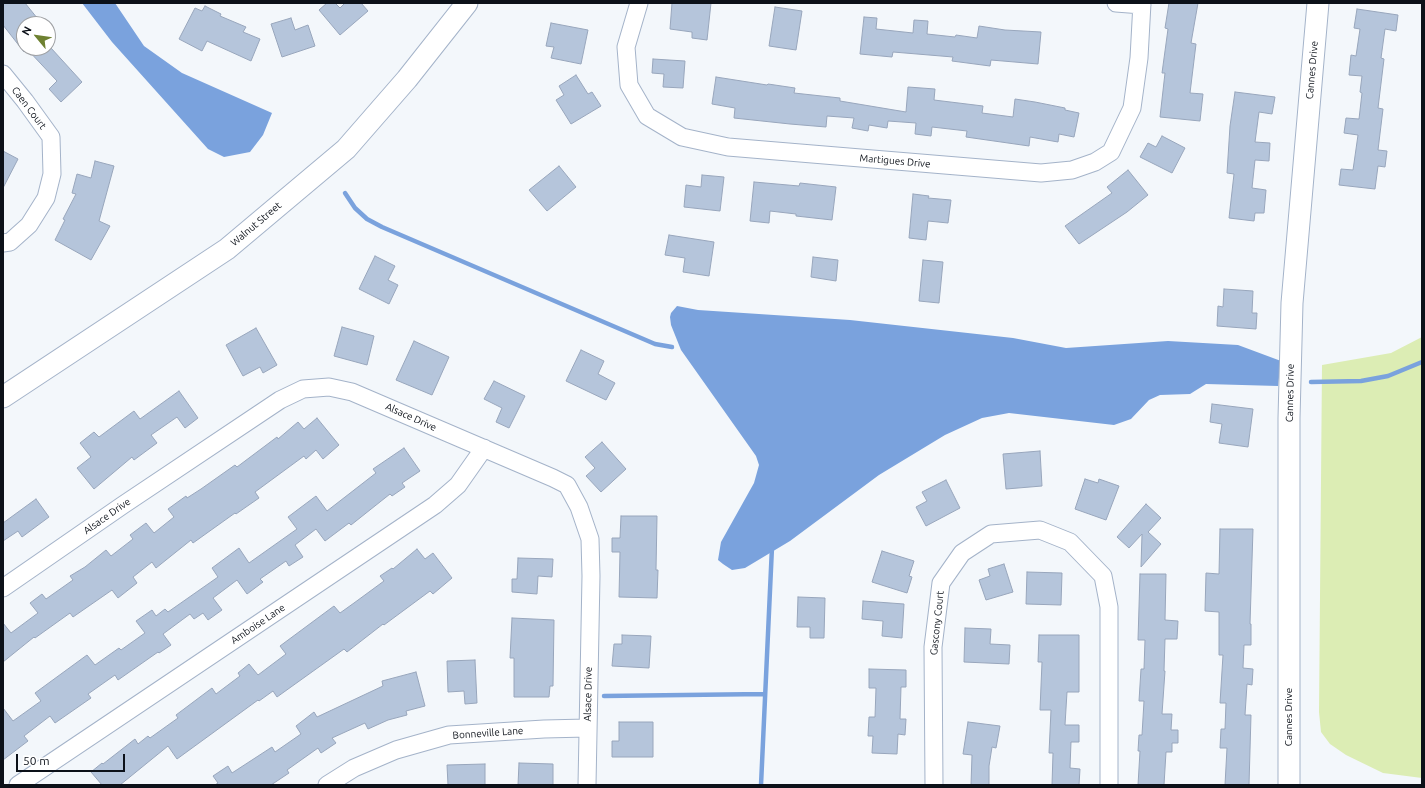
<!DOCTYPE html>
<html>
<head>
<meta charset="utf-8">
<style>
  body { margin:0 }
  #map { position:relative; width:1425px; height:788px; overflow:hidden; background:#f3f7fb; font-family:Ubuntu,sans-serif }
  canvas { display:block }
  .frame { position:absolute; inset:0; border:4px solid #0c1119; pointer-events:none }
  .north { position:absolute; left:16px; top:16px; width:40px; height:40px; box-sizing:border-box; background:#fff; border:1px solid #9ea0a3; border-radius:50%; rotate:299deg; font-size:11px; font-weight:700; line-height:16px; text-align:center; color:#0c1119 }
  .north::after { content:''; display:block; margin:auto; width:14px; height:18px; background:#6e8131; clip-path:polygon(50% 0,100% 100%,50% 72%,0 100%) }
  .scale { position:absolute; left:16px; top:754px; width:109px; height:18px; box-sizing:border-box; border:2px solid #0c1119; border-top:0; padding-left:5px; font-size:12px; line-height:14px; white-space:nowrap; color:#0c1119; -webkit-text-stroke:3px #fff; paint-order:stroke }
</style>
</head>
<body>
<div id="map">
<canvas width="1425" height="788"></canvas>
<div class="frame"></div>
<div class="north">N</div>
<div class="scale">50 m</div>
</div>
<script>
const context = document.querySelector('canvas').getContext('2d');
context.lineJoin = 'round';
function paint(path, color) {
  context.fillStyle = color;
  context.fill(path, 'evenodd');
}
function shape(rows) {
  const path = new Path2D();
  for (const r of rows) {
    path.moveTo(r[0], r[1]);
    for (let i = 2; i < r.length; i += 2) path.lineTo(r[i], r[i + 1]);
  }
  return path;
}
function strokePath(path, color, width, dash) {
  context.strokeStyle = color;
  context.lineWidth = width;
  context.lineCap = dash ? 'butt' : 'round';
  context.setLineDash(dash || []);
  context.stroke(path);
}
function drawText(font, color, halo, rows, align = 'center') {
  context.font = font + ' Ubuntu,sans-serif';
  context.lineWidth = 3;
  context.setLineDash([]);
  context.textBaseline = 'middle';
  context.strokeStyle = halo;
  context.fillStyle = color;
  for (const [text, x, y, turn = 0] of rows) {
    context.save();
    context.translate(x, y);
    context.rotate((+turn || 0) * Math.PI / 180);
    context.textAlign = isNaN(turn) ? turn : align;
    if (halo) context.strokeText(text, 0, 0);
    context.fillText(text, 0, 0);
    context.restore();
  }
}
paint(shape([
  [1422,337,1422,778,1383,773,1346,755,1330,744,1321,732,1319,712,1322,365,1391,353]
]), '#dcedb4');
paint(shape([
  [82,3,115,3,144,46,182,73,272,113,263,135,250,152,224,157,208,149,112,42],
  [677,306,698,310,850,320,1013,338,1066,348,1168,341,1238,345,1281,361,1278,386,1206,384,1190,394,1160,395,1149,400,1131,419,1114,425,1009,413,982,418,945,435,879,475,790,541,745,568,732,570,723,564,718,560,721,542,754,483,759,465,756,456,681,350,671,325,670,317,671,313]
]), '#7aa2dd');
strokePath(shape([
  [345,193,355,208,367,219,382,227,655,344,672,347],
  [1311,382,1361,381,1388,376,1422,362],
  [604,696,765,694],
  [761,785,772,547]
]), '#7aa2dd', 4.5);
const building = shape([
  [3,3,25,3,42,24,24,24,24,52,3,25,3,3],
  [327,3,335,3,340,8,345,3,361,3,368,11,340,35,319,10,327,3],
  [672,3,711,3,707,40,692,38,692,32,670,29,672,3],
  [1169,3,1198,3,1191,43,1196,44,1190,93,1203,94,1200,121,1160,117,1165,73,1162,73,1168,29,1165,28,1169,3],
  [205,6,221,14,220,16,246,27,243,32,260,39,251,61,207,41,202,51,179,39,195,8,202,11,205,6],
  [775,7,802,11,796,50,769,46,775,7],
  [1357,9,1398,15,1396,31,1385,29,1381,58,1384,59,1378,108,1383,109,1378,150,1387,151,1385,167,1378,166,1375,189,1339,185,1341,169,1353,170,1358,135,1344,133,1346,118,1359,119,1362,93,1360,92,1362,76,1349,75,1351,55,1356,56,1360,29,1354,28,1357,9],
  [864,17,877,18,876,29,913,33,914,20,928,21,927,34,955,37,956,35,977,38,979,26,1005,30,1041,32,1038,64,991,60,990,66,952,61,953,57,893,52,892,57,860,54,864,17],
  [291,18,295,30,308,25,315,46,282,57,271,24,291,18],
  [551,23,588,30,581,64,551,58,554,47,546,46,551,23],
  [26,48,51,48,82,82,61,102,49,89,57,81,26,48],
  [653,59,685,61,683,88,663,87,664,74,652,73,653,59],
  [576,75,588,94,592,92,601,106,571,124,556,100,564,95,559,86,576,75],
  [716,77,767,85,768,84,795,88,794,93,840,98,840,101,906,112,908,87,935,89,934,100,983,106,982,113,1013,117,1015,99,1035,102,1065,108,1065,110,1079,113,1074,137,1059,134,1058,142,1030,137,1029,146,966,137,967,131,932,127,931,136,915,134,916,123,888,121,887,128,869,125,868,131,852,128,854,118,827,116,826,127,790,124,734,118,735,108,712,104,716,77],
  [1235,92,1275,97,1272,114,1259,112,1255,142,1270,143,1269,161,1255,160,1252,188,1266,190,1264,213,1255,213,1254,221,1229,218,1234,174,1227,173,1230,126,1235,92],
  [1162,136,1185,148,1172,173,1140,157,1148,143,1156,147,1162,136],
  [3,151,18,159,3,188,3,151],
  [95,161,114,166,99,221,110,226,91,260,55,240,65,220,63,219,76,194,72,193,77,174,91,178,95,161],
  [559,166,576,187,547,211,529,190,559,166],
  [1128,170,1148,195,1127,212,1079,244,1065,226,1112,193,1107,187,1128,170],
  [702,175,724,177,720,211,684,207,686,185,701,187,702,175],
  [754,182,799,186,800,183,836,187,832,220,796,216,796,214,770,211,769,223,750,221,754,182],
  [913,194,929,196,928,198,951,200,948,223,928,221,926,240,909,238,913,194],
  [669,235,714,242,709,276,683,272,685,258,665,255,669,235],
  [375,256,395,266,388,280,398,285,389,304,359,289,375,256],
  [813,257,838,260,836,281,811,277,813,257],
  [923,260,943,262,939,303,919,301,923,260],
  [1224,289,1253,291,1252,313,1257,313,1256,329,1217,326,1218,306,1223,307,1224,289],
  [342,327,374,336,367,365,334,356,342,327],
  [256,328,277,365,263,373,260,367,243,376,226,345,256,328],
  [414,341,449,357,432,395,396,380,414,341],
  [581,350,604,361,598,374,615,383,606,400,566,381,581,350],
  [494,381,525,396,509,428,496,422,502,408,484,399,494,381],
  [179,391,198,418,185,428,177,417,151,435,157,443,134,460,132,457,94,489,77,468,91,457,80,443,94,432,99,437,134,411,140,419,179,391],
  [1212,404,1253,409,1248,447,1219,443,1222,424,1210,422,1212,404],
  [317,418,339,445,323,459,316,450,306,459,304,456,255,492,259,498,236,514,235,513,193,543,191,540,156,568,152,562,133,577,137,583,118,598,112,590,73,617,70,613,35,638,34,637,3,662,3,623,11,633,38,613,30,603,42,594,46,599,73,580,70,576,85,567,106,550,111,556,133,539,130,535,146,523,154,533,174,517,168,509,186,496,187,498,201,489,235,465,237,467,277,437,278,439,298,422,304,429,317,418],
  [602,442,626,469,601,492,586,476,595,468,585,457,602,442],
  [404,448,420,471,402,483,405,487,392,496,390,494,351,525,349,523,325,541,316,529,295,545,303,557,289,566,286,561,260,579,263,582,247,594,237,580,213,598,222,610,208,620,203,613,194,619,190,614,163,634,171,645,159,653,158,652,118,680,115,675,88,694,91,698,55,723,50,716,24,736,28,741,3,760,3,708,13,721,41,701,35,693,87,655,95,665,119,648,121,650,145,633,136,621,152,610,156,616,165,609,168,612,218,577,212,568,239,548,249,563,297,529,288,517,316,496,327,511,376,473,373,469,404,448],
  [1040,451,1042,486,1006,489,1003,454,1040,451],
  [1085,479,1098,483,1099,479,1119,486,1106,520,1075,509,1085,479],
  [946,480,960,508,926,526,916,507,927,501,922,492,946,480],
  [36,499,49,517,22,537,18,531,3,541,3,523,36,499],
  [1146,504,1161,518,1148,532,1161,544,1141,567,1142,534,1129,548,1117,537,1146,504],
  [621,516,657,516,656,570,658,570,657,598,619,597,620,552,612,552,612,538,620,538,621,516],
  [1220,529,1253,529,1250,624,1251,624,1251,645,1244,645,1243,668,1253,669,1252,685,1247,684,1245,715,1251,715,1249,785,1225,785,1227,748,1220,748,1221,729,1225,729,1226,703,1220,703,1223,655,1219,655,1219,612,1205,611,1206,573,1219,574,1220,529],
  [417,549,425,559,433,553,452,578,433,594,430,591,384,625,383,624,347,652,344,649,277,697,273,691,259,701,258,700,177,759,168,746,120,785,102,785,91,772,102,763,103,764,135,739,138,744,148,736,150,738,178,718,176,715,212,688,216,694,240,676,238,673,249,664,258,675,286,654,280,646,334,606,340,613,354,603,384,581,380,576,392,568,393,569,417,549],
  [882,551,914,561,909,576,912,577,907,593,872,582,882,551],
  [518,558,553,559,552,577,538,576,537,594,512,592,512,579,517,579,518,558],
  [1004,564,1013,592,986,600,979,580,990,576,988,569,1004,564],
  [1027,572,1062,573,1061,605,1026,604,1027,572],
  [1140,574,1166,574,1165,620,1178,621,1177,639,1165,639,1164,671,1165,671,1162,714,1172,714,1171,730,1178,730,1178,743,1172,743,1172,752,1166,752,1164,785,1138,785,1140,751,1138,751,1139,735,1142,735,1144,701,1139,701,1141,669,1144,669,1145,640,1138,640,1140,574],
  [798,597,825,598,824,638,810,638,810,627,797,627,798,597],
  [863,601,904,604,902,638,882,636,883,621,862,619,863,601],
  [512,618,554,620,553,686,550,686,549,697,514,697,514,658,510,658,512,618],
  [965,628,991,629,990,644,1010,645,1009,664,964,662,965,628],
  [622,635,651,636,649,668,612,666,614,644,622,644,622,635],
  [1039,635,1079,635,1079,692,1067,692,1065,725,1079,725,1079,742,1071,742,1070,768,1080,769,1079,785,1052,785,1053,753,1049,753,1051,710,1040,710,1042,662,1038,662,1039,635],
  [475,660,477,703,465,704,464,691,448,692,447,661,475,660],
  [869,669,906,670,906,687,901,687,900,719,906,719,905,735,898,734,897,754,872,753,873,736,868,736,869,717,875,717,876,688,869,688,869,669],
  [416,672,425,706,406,711,407,715,388,720,368,729,365,723,332,738,336,743,321,753,318,748,287,770,289,773,271,785,215,785,218,783,213,776,228,766,232,773,272,747,275,752,301,734,296,726,314,712,317,717,383,686,382,681,416,672],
  [619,722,653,722,653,757,612,757,612,741,619,741,619,722],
  [968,722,1000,726,996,748,992,747,989,766,989,785,971,785,972,755,963,754,968,722],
  [519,763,553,764,553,785,518,785,519,763],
  [485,764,485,785,448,785,447,765,485,764]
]);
paint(building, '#b5c5db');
strokePath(building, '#98a6bc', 1);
const minor = shape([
  [639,3,626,47,629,85,647,116,682,137,728,147,1041,173,1072,170,1095,162,1111,152,1132,108,1139,58,1142,3],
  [1116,3,1142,5],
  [3,74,25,101,51,137,52,174,46,198,29,225,10,242,3,243],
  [3,588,123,505,280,400,303,389,329,387,352,392,553,478,567,485,579,507,590,539,591,576,587,785],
  [18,785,435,505,458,485,484,448],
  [327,785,354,768,396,750,449,735,544,729,587,728],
  [934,785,933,647,941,583,962,553,991,534,1040,530,1070,542,1103,576,1109,607,1109,785]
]);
const tertiary = shape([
  [3,397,227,249,346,149,407,79,467,3],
  [1289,785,1289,418,1292,303,1318,3]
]);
strokePath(minor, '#a4b3c9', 19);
strokePath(tertiary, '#a4b3c9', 23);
strokePath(minor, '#fff', 17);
strokePath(tertiary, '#fff', 21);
drawText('10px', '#0c1119', '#fff', [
  ["Cannes Drive",1312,70,-85],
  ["Caen Court",29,108,53],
  ["Martigues Drive",895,161,5],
  ["Walnut Street",256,224,-40],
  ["Cannes Drive",1290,393,-89],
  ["Alsace Drive",411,417,24],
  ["Alsace Drive",107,516,-35],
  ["Gascony Court",937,623,-84],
  ["Amboise Lane",258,624,-34],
  ["Alsace Drive",588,694,-89],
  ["Cannes Drive",1289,717,-90],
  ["Bonneville Lane",488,733,-4]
]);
</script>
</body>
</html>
